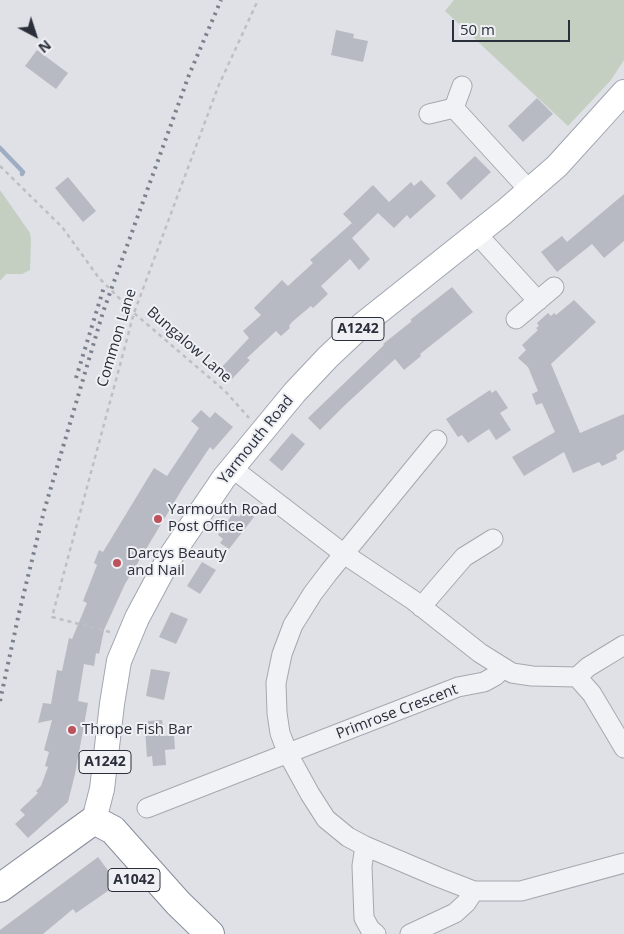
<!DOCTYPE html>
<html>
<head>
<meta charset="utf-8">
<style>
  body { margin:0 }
  #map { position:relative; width:624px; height:934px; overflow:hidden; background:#dfe1e6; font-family:"Open Sans",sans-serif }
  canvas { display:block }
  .north { position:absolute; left:10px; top:10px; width:50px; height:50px; -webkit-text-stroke:4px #eef0f4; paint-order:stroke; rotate:140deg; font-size:14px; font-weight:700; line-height:20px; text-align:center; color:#2a2f3b }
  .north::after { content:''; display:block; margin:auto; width:18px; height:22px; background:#2a2f3b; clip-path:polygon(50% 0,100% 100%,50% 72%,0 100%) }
  .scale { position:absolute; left:452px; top:20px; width:118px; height:22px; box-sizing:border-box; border:2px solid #2a2f3b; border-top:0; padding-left:6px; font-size:15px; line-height:18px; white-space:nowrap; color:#2a2f3b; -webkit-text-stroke:4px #eef0f4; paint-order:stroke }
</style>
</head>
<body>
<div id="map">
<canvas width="624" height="934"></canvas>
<div class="north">N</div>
<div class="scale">50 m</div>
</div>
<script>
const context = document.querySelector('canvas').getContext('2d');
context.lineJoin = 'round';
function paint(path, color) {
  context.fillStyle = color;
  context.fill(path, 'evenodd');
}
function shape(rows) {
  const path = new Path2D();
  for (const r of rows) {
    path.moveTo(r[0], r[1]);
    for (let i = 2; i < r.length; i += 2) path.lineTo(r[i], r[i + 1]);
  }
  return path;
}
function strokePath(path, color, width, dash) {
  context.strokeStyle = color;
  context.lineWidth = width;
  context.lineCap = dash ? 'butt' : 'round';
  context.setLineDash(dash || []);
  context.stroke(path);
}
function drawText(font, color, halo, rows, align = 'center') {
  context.font = font + ' "Open Sans",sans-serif';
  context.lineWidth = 4;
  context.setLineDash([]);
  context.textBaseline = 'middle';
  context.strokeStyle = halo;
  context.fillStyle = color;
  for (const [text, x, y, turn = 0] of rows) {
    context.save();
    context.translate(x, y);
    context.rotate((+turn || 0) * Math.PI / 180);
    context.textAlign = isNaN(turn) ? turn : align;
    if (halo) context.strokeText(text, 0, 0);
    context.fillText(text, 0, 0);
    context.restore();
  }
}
paint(shape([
  [454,0,624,0,624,60,611,80,568,126,445,11],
  [0,190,30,233,31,240,30,270,22,274,6,274,0,281]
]), '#c4cfc1');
strokePath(shape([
  [0,148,23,172,22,174]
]), '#9eadc2', 4.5);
paint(shape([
  [336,30,354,34,353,38,368,41,363,62,331,55],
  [37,50,68,73,56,89,25,66],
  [537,98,553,114,523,142,508,126],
  [475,156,491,172,461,200,446,183],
  [68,177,96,211,83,222,55,188],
  [421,180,436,196,410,219,407,215,394,228,378,213,352,238,370,259,359,270,350,259,321,286,328,294,313,308,311,306,292,322,289,326,290,328,281,336,276,331,247,358,250,360,232,379,220,369,249,338,243,331,261,315,254,308,282,280,288,286,313,263,310,260,352,223,343,214,373,185,389,202,411,182,414,186],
  [624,194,624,241,604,258,592,244,557,272,541,252,562,236,567,242],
  [452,287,473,312,420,354,421,356,404,370,395,359,345,405,320,430,308,418,384,345,383,344,412,321,410,320],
  [574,300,596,322,551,364,580,433,624,414,624,450,616,455,617,459,602,466,599,462,573,473,564,452,524,476,512,457,555,432,542,403,536,405,532,394,538,391,528,367,518,358,526,350,522,345,538,330,536,328,539,326,537,323,548,313,551,316,554,313,556,315],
  [490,390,492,393,496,390,508,408,500,413,511,430,496,440,489,429,468,443,462,435,458,437,446,419],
  [201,410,210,418,215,412,233,427,213,450,210,447,184,486,125,584,104,630,99,654,96,653,94,666,84,664,78,701,88,703,75,774,68,802,28,838,15,824,25,815,20,810,38,793,36,791,41,786,48,767,45,766,49,752,44,750,52,720,38,723,43,703,51,704,57,670,62,671,69,638,72,639,87,603,83,601,97,565,94,563,99,550,103,552,154,468,167,476,199,428,191,421],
  [292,433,305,444,282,471,269,460],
  [245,509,254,517,229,549,220,543,223,539,218,535,234,512,239,517],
  [202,562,216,570,200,594,187,586],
  [171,612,188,619,176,644,159,637],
  [151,669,170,672,164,700,146,696],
  [162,720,164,736,174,735,175,749,165,750,166,765,153,766,152,756,147,757,145,730,149,730,148,721],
  [98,857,118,884,76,913,73,909,43,934,0,934,0,930]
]), '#b7bac2');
const minor = shape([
  [462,86,454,108,529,190],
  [429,114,454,108],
  [476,233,538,301],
  [516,319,554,287],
  [437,440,329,572,313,593,293,625,282,654,276,683,277,713,280,733,288,754,310,794,326,819,348,837,365,846,438,877,474,891,521,891,624,863],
  [232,468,344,554,413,600,480,653,512,673,532,676,577,677,592,694,624,748],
  [421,607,464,557,493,539],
  [577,677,588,667,624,645],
  [147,808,458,687,484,682,495,676,504,668],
  [365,846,362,866,364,918,370,929,376,934],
  [410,934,455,913,466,903,474,891]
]);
const major = shape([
  [94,820,102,789,112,704,119,661,137,618,168,560,224,478,295,392,328,357,362,325,504,212,557,166,624,92]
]);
const highway = shape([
  [94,820,113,830,178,903,210,934],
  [0,888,94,820]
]);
strokePath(minor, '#a5a8af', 21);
strokePath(major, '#a0a5b0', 26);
strokePath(highway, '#888e9b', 30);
strokePath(shape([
  [0,166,62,227,99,278,134,313,225,391,249,418],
  [110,632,52,617,134,313,218,87,258,0]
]), '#bdbfc5', 2.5, [4, 4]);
strokePath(minor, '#f1f2f5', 19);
strokePath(major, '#fff', 24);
strokePath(highway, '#fff', 28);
strokePath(shape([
  [76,378,104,287],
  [0,701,19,613,44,511,103,312,189,75,221,0]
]), '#7a818e', 4, [2.5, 5]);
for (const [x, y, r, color] of [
  [158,519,5,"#bd525c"],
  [117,563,5,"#bd525c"],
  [72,730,5,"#bd525c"]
]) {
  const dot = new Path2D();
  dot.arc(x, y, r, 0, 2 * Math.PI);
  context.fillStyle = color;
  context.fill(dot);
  strokePath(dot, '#eef0f4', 2);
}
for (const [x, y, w] of [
  [358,329,52],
  [105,762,52],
  [134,880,52]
]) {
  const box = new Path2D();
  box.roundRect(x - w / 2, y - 11.5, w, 23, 4);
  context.fillStyle = '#eef0f4';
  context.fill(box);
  strokePath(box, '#2a2f3b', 1);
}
drawText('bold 14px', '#2a2f3b', null, [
  ["A1242",358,329],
  ["A1242",105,762],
  ["A1042",134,880]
]);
drawText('15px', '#2a2f3b', '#eef0f4', [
  ["Common Lane",117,338,-73],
  ["Bungalow Lane",189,345,41],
  ["Yarmouth Road",256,440,-51],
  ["Primrose Crescent",397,712,-21]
]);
drawText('15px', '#2a2f3b', '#eef0f4', [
  ["Yarmouth Road",168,510],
  ["Post Office",168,527],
  ["Darcys Beauty",127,554],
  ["and Nail",127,571],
  ["Thrope Fish Bar",82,730]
], 'left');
</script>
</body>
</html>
